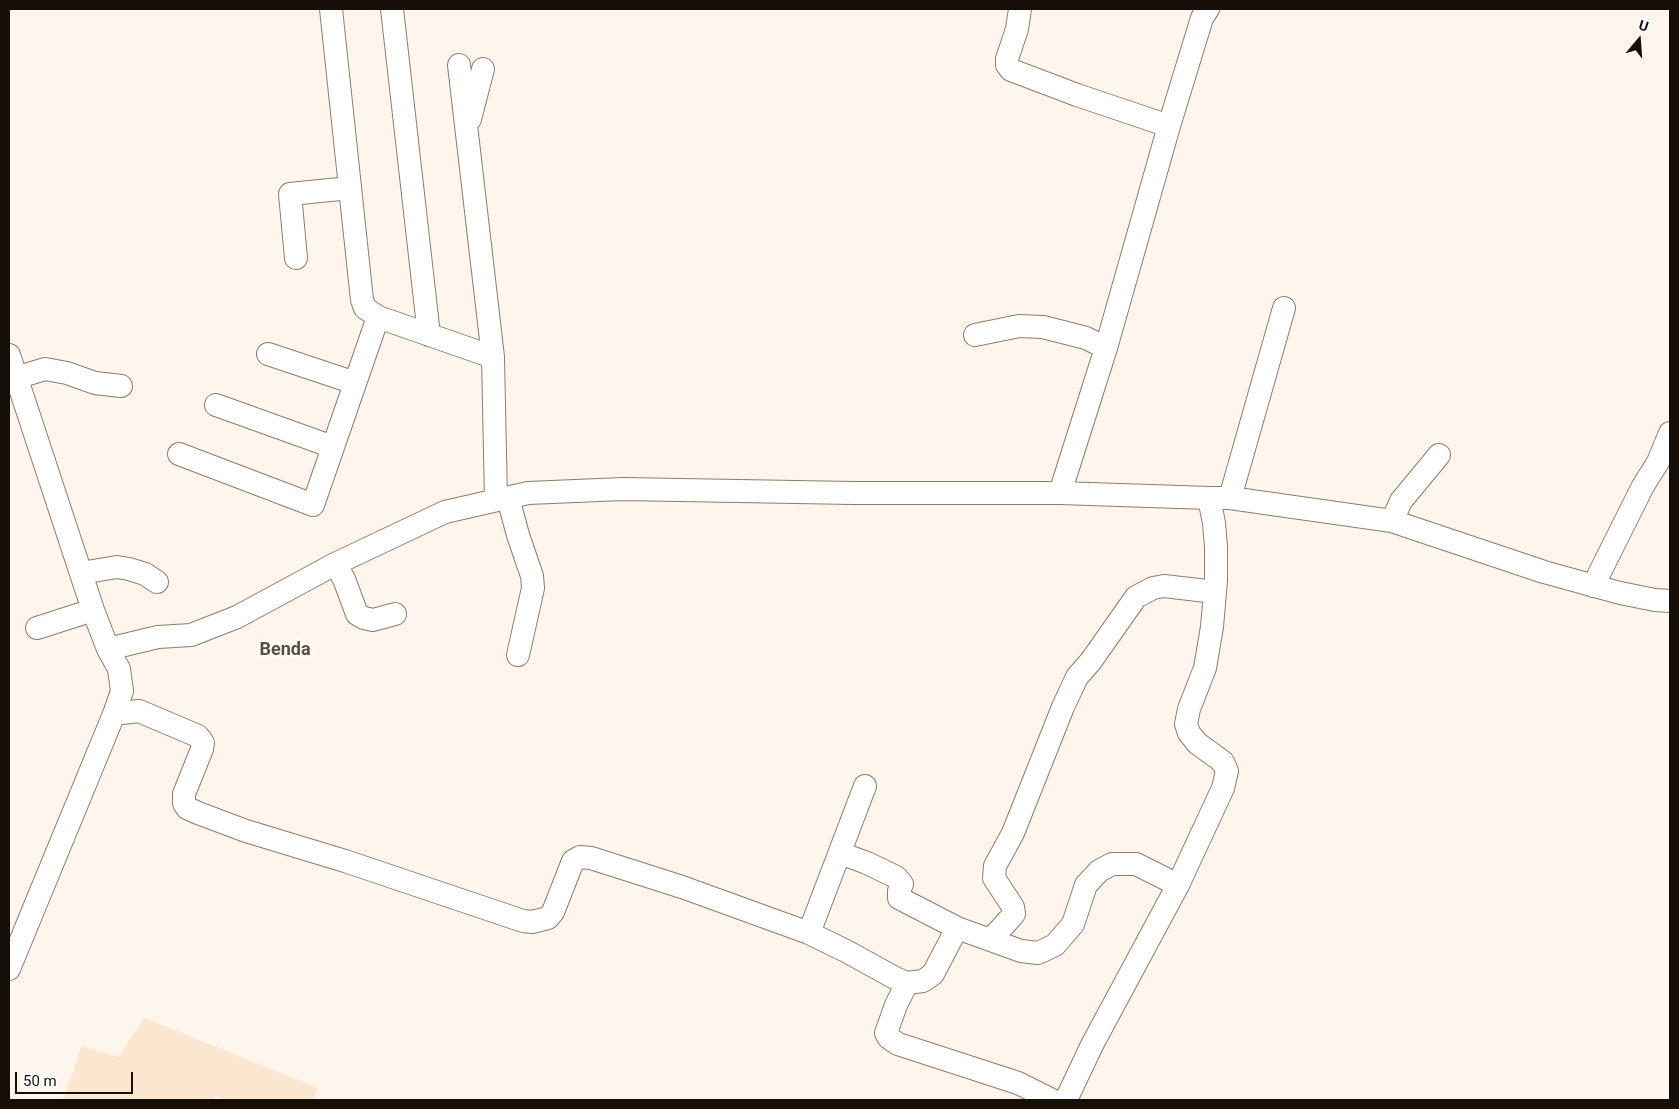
<!DOCTYPE html>
<html>
<head>
<meta charset="utf-8">
<style>
  body { margin:0 }
  #map { position:relative; width:1679px; height:1109px; overflow:hidden; background:#fef5ec; font-family:Roboto,sans-serif }
  canvas { display:block }
  .frame { position:absolute; inset:0; border:10px solid #160f08; pointer-events:none }
  .north { position:absolute; left:1614px; top:15px; width:50px; height:50px; -webkit-text-stroke:4px #fff; paint-order:stroke; rotate:18deg; font-size:14px; font-weight:700; line-height:20px; text-align:center; color:#160f08 }
  .north::after { content:''; display:block; margin:auto; width:18px; height:22px; background:#160f08; clip-path:polygon(50% 0,100% 100%,50% 72%,0 100%) }
  .scale { position:absolute; left:15px; top:1072px; width:118px; height:22px; box-sizing:border-box; border:2px solid #160f08; border-top:0; padding-left:6px; font-size:15px; line-height:18px; white-space:nowrap; color:#160f08; -webkit-text-stroke:4px #fff; paint-order:stroke }
</style>
</head>
<body>
<div id="map">
<canvas width="1679" height="1109"></canvas>
<div class="frame"></div>
<div class="north">U</div>
<div class="scale">50 m</div>
</div>
<script>
const context = document.querySelector('canvas').getContext('2d');
context.lineJoin = 'round';
function paint(path, color) {
  context.fillStyle = color;
  context.fill(path, 'evenodd');
}
function shape(rows) {
  const path = new Path2D();
  for (const r of rows) {
    path.moveTo(r[0], r[1]);
    for (let i = 2; i < r.length; i += 2) path.lineTo(r[i], r[i + 1]);
  }
  return path;
}
function strokePath(path, color, width, dash) {
  context.strokeStyle = color;
  context.lineWidth = width;
  context.lineCap = dash ? 'butt' : 'round';
  context.setLineDash(dash || []);
  context.stroke(path);
}
function drawText(font, color, halo, rows, align = 'center') {
  context.font = font + ' Roboto,sans-serif';
  context.lineWidth = 5;
  context.setLineDash([]);
  context.textBaseline = 'middle';
  context.strokeStyle = halo;
  context.fillStyle = color;
  for (const [text, x, y, turn = 0] of rows) {
    context.save();
    context.translate(x, y);
    context.rotate((+turn || 0) * Math.PI / 180);
    context.textAlign = isNaN(turn) ? turn : align;
    if (halo) context.strokeText(text, 0, 0);
    context.fillText(text, 0, 0);
    context.restore();
  }
}
paint(shape([
  [144,1018,318,1088,313,1100,227,1100,215,1096,214,1100,63,1100,82,1046,119,1057]
]), '#fbe6cf');
const minor = shape([
  [331,9,362,300,365,308,378,317,493,357],
  [392,9,429,335],
  [1020,9,1017,29,1007,59,1007,65,1011,70,1077,95,1169,126],
  [459,65,493,357,496,500],
  [470,119,483,69],
  [296,258,290,194,350,188],
  [975,335,1019,326,1043,327,1086,338,1106,348],
  [268,354,355,383],
  [9,355,93,610,108,649],
  [9,380,45,369,67,373,95,383,121,386],
  [216,405,333,447],
  [179,454,313,505,378,317],
  [1060,493,1106,348,1169,126,1202,18,1208,9],
  [508,498,518,535,532,576,533,588,518,655],
  [1230,498,1284,308],
  [1392,521,1401,501,1439,455],
  [335,564,344,579,357,614,364,618,373,620,395,614],
  [81,573,117,567,129,569,145,574,157,582],
  [1593,586,1643,486,1658,462,1670,433],
  [37,628,93,610],
  [114,714,139,711,198,736,203,743,202,749,184,794,184,803,187,808,198,813,246,831,345,861,523,921,532,922,548,918,553,912,573,861,580,857,591,858,682,887,809,933,846,951,895,978,907,983],
  [840,853,867,863,896,877,902,884,899,891,899,898,957,928,1021,951,1038,953,1055,945,1073,924,1086,885,1099,871,1112,864,1136,864,1178,885,1223,788,1227,771,1223,762,1197,743,1189,733,1186,724,1189,709,1205,668,1212,627,1216,580,1216,547,1214,523,1209,498],
  [957,928,933,974,923,981,907,983,896,1005,886,1033,889,1038,898,1044,1018,1083,1052,1100],
  [809,933,865,786],
  [988,939,996,934,1014,914,1013,907,994,878,995,866,1013,833,1063,707,1077,677,1091,661,1136,597,1153,588,1164,586,1215,592],
  [9,969,114,714,122,691,119,669,108,649,158,637,191,635,237,617,335,564,445,512,528,493,623,489,853,493,1060,493,1209,498,1230,498,1392,521,1544,572,1620,593,1655,600,1670,601],
  [1066,1100,1092,1045,1178,885]
]);
strokePath(minor, '#8f7c67', 24);
strokePath(minor, '#fff', 22);
drawText('bold 18px', '#5e4d3a', '#fff', [
  ["Benda",285,650]
]);
</script>
</body>
</html>
